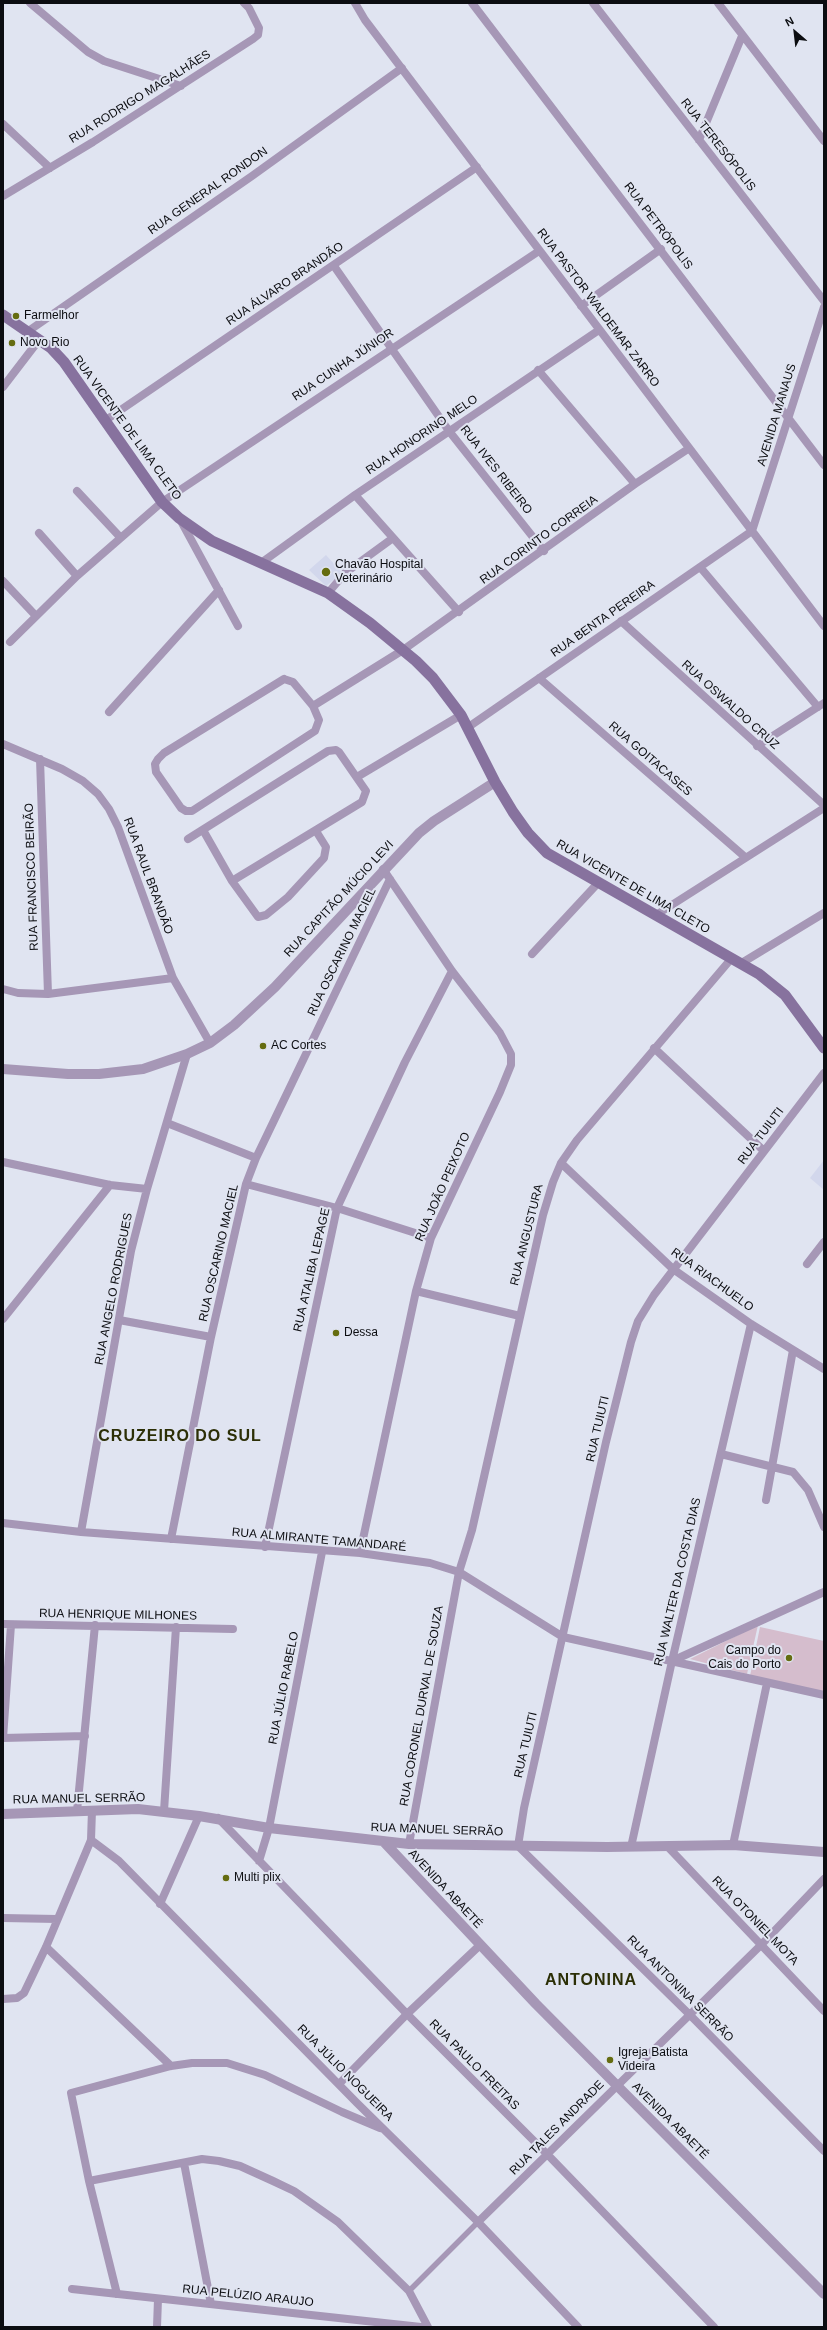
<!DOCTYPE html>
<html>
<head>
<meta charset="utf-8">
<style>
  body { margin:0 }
  #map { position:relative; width:827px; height:2330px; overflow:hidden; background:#e0e4f1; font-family:Arial,sans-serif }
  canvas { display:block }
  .frame { position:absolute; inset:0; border:4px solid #0c0d11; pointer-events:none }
  .north { position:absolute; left:775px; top:12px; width:40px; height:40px; -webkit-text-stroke:3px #e0e4f1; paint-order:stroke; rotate:332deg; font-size:11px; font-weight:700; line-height:16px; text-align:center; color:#0c0d11 }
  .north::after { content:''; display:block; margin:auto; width:14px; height:18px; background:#0c0d11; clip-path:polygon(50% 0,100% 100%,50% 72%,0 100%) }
</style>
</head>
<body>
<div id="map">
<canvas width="827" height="2330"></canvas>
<div class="frame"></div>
<div class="north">N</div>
</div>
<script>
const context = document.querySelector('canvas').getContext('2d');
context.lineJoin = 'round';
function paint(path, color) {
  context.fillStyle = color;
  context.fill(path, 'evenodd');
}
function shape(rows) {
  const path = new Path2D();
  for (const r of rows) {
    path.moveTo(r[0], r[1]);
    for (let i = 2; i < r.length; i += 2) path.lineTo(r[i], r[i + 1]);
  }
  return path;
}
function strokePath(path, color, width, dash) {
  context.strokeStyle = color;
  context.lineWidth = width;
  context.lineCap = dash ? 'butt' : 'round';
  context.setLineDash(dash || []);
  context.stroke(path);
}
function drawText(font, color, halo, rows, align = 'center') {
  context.font = font + ' Arial,sans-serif';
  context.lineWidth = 4;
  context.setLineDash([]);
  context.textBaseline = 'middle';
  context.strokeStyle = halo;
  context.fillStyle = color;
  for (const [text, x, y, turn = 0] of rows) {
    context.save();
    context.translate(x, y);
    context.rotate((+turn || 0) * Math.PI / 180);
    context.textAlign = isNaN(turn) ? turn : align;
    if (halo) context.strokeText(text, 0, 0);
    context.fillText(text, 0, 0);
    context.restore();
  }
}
paint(shape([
  [326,555,342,573,326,586,309,570],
  [824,1160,824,1190,810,1178]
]), '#d2d7ec');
paint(shape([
  [758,1625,747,1674,690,1659],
  [760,1627,824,1641,824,1692,750,1676]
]), '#d5bdcd');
strokePath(shape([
  [409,2291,478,2222]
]), '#a697b6', 5.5);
strokePath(shape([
  [30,3,88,52,104,61,181,86],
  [355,3,365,20,824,626],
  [472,3,824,465],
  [593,3,824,301],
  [718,3,824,141],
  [3,124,50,168],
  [699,140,742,36],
  [3,196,93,142,253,39,258,35,259,28,249,8,244,3],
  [334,266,449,431,544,551],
  [581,306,661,249],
  [27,332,252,176,402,68],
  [538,370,635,484],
  [3,387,39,340],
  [106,420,477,167],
  [77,491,120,537],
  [355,495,459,612],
  [181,521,238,626],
  [39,533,77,576],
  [261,563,355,495,599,330],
  [700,567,818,707],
  [3,581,36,616],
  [328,593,345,573,393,538],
  [621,621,824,805],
  [10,642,77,576,162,502,539,251],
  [539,678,745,857],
  [284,679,293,682,313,706,319,720,315,731,192,811,186,811,181,808,156,772,155,764,158,759,164,753,284,679],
  [313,706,403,650,635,484,688,449],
  [109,712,219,590],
  [467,728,752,531,824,307],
  [3,744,62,769,83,781,98,794,109,809,118,827,173,978,210,1043],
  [757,746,824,703],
  [40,759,48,994],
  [357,777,461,715],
  [203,830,232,881,258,917,266,915,288,897,324,858,326,847,316,831],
  [188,839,328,751,336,750,339,752,366,791,362,802,232,881],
  [656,915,824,808],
  [532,954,598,883],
  [740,964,824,913],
  [3,989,18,993,48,994,173,978],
  [654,1048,764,1151],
  [824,1073,654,1295,638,1321,631,1342,606,1442,524,1808,518,1846,690,2015,824,2151],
  [167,1123,256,1158],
  [3,1162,110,1185,147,1189],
  [561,1163,673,1269,751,1324,824,1369],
  [246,1184,337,1208,431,1238],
  [807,1264,824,1242],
  [416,1291,520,1316],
  [3,1319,110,1185],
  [119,1320,211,1337],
  [721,1454,793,1472,808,1490,824,1527],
  [766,1500,793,1350],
  [3,1523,81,1532,360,1553,430,1563,459,1572,563,1637,824,1695],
  [81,1532,131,1251,147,1189,187,1054],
  [171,1539,211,1337,246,1184,256,1158,390,879],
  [265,1547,337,1208,405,1062,452,971],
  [360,1553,416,1291,431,1238,500,1092,511,1065,511,1054,500,1033,452,971,383,869],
  [3,1624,233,1629],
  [672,1661,824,1592],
  [3,1738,11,1625],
  [3,1738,85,1736],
  [77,1811,95,1625],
  [164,1811,176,1627],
  [218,1818,407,2014,548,2155,714,2327],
  [91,1840,119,1861,357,2103,478,2222,578,2327],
  [409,1844,459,1572,472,1530,543,1215,553,1182,561,1163,577,1140,731,959],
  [733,1845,767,1683],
  [631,1847,672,1661,751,1324],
  [668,1847,824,2011],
  [259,1861,269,1828,322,1552],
  [160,1904,199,1816],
  [3,1918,57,1919],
  [46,1947,171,2066],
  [3,1999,17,1998,24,1993,46,1947,91,1840,92,1810],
  [339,2084,407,2014,479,1946],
  [184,2163,211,2304],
  [89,2181,202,2159,219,2161,240,2166,273,2181,294,2191,338,2222,409,2291,428,2327],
  [478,2222,761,1945,824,1879],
  [72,2289,421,2327],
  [117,2294,89,2181,71,2093,171,2066,192,2063,227,2063,265,2075,342,2112,380,2128],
  [157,2327,158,2299]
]), '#a697b6', 8);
strokePath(shape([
  [3,1069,68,1074,99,1074,143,1069,187,1054,210,1043,234,1025,275,987,419,833,434,821,495,782],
  [3,1814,138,1809,199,1816,269,1828,409,1844,607,1847,733,1845,824,1852],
  [384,1842,536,2004,824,2294]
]), '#a697b6', 10);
strokePath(shape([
  [3,315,51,348,64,362,162,502,179,518,212,541,328,593,370,623,416,661,433,678,461,715,495,782,513,812,528,833,547,853,759,974,785,995,824,1048]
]), '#87729e', 11);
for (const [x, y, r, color] of [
  [16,316,4,"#656c10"],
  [12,343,4,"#656c10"],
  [326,572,5,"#656c10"],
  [263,1046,4,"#656c10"],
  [336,1333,4,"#656c10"],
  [789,1658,4,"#656c10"],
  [226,1878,4,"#656c10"],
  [610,2060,4,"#656c10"]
]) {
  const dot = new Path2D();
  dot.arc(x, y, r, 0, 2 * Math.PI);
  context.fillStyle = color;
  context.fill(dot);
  strokePath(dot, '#e0e4f1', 1.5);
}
drawText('12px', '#0c0d11', '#e0e4f1', [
  ["RUA RODRIGO MAGALHÃES",140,97,-32],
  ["RUA TERESÓPOLIS",718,145,52],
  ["RUA GENERAL RONDON",208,191,-35],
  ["RUA PETRÓPOLIS",658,226,53],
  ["RUA ÁLVARO BRANDÃO",285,284,-34],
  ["RUA PASTOR WALDEMAR ZARRO",598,308,53],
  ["RUA CUNHA JÚNIOR",343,365,-34],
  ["AVENIDA MANAUS",777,415,-73],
  ["RUA VICENTE DE LIMA CLETO",127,428,54],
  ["RUA HONORINO MELO",422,435,-34],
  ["RUA IVES RIBEIRO",496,470,52],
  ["RUA CORINTO CORREIA",539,540,-36],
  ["RUA BENTA PEREIRA",603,619,-35],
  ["RUA OSWALDO CRUZ",730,705,42],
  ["RUA GOITACASES",650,759,41],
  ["RUA RAUL BRANDÃO",148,876,70],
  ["RUA FRANCISCO BEIRÃO",32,877,-92],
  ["RUA VICENTE DE LIMA CLETO",633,887,30],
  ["RUA CAPITÃO MÚCIO LEVI",339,899,-47],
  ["RUA OSCARINO MACIEL",342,952,-64],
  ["RUA TUIUTI",761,1136,-53],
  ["RUA JOÃO PEIXOTO",443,1187,-66],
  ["RUA ANGUSTURA",527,1235,-76],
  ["RUA OSCARINO MACIEL",219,1253,-77],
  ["RUA ATALIBA LEPAGE",312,1270,-77],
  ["RUA RIACHUELO",712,1280,36],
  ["RUA ANGELO RODRIGUES",114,1289,-79],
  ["RUA TUIUTI",598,1429,-77],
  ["RUA ALMIRANTE TAMANDARÉ",319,1540,5],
  ["RUA WALTER DA COSTA DIAS",678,1582,-77],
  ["RUA HENRIQUE MILHONES",118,1615,1],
  ["RUA JÚLIO RABELO",284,1688,-79],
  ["RUA CORONEL DURVAL DE SOUZA",422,1706,-80],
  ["RUA TUIUTI",526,1745,-77],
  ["RUA MANUEL SERRÃO",79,1799,-1],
  ["RUA MANUEL SERRÃO",437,1830,2],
  ["AVENIDA ABAETÉ",445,1889,47],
  ["RUA OTONIEL MOTA",755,1921,46],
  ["RUA ANTONINA SERRÃO",680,1989,45],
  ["RUA PAULO FREITAS",474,2065,45],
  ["RUA JÚLIO NOGUEIRA",345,2073,45],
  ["AVENIDA ABAETÉ",670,2121,45],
  ["RUA TALES ANDRADE",557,2128,-45],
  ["RUA PELÚZIO ARAUJO",248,2296,6]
]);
drawText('12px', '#0c0d11', '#e0e4f1', [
  ["Farmelhor",24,316],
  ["Novo Rio",20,343],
  ["Chavão Hospital",335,565],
  ["Veterinário",335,579],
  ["AC Cortes",271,1046],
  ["Dessa",344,1333],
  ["Campo do",781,1651,"right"],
  ["Cais do Porto",781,1665,"right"],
  ["Multi plix",234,1878],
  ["Igreja Batista",618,2053],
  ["Videira",618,2067]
], 'left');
context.letterSpacing = '1px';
drawText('bold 16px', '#2c2f06', '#e0e4f1', [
  ["CRUZEIRO DO SUL",180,1437],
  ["ANTONINA",591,1981]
]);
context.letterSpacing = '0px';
</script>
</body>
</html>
